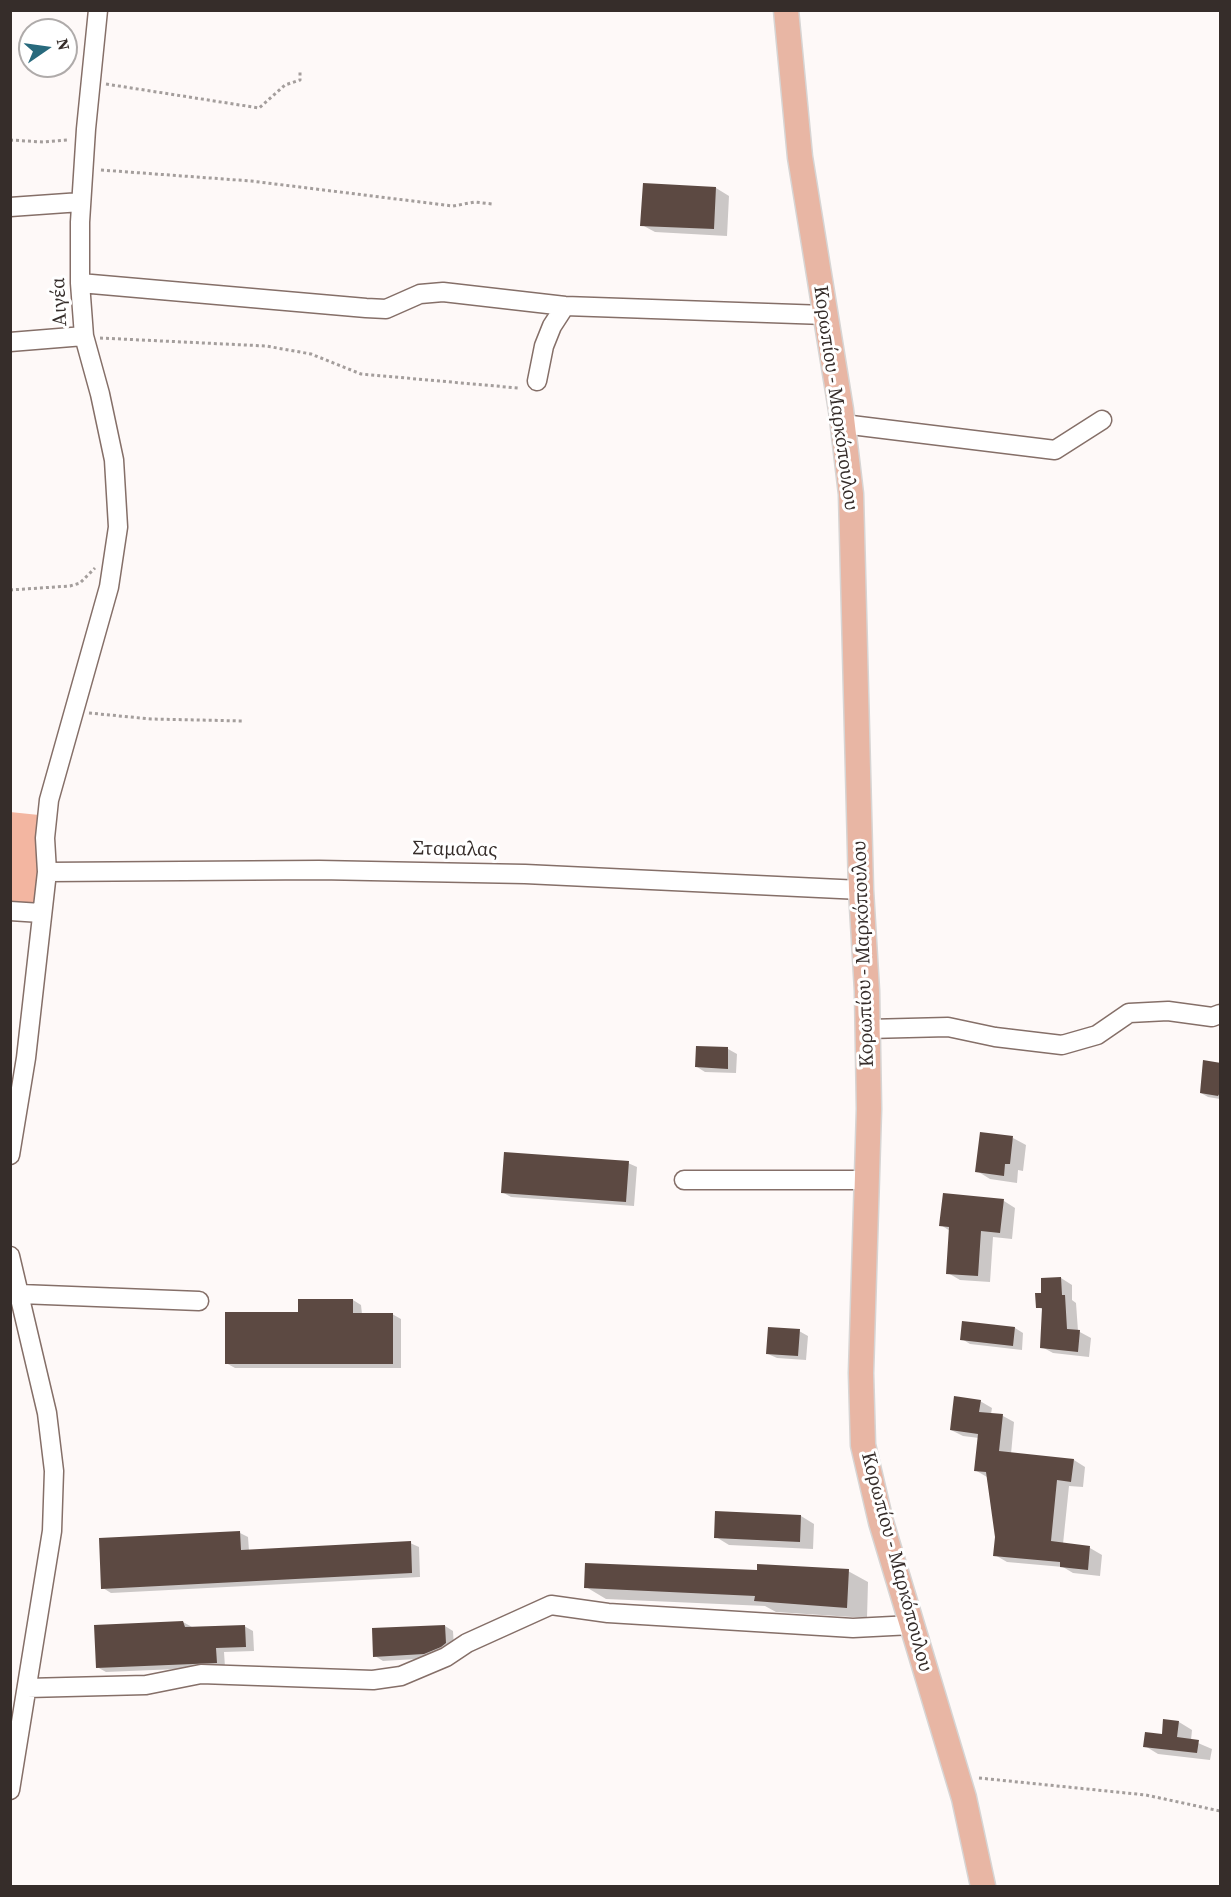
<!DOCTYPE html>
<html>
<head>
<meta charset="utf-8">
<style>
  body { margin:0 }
  #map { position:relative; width:1231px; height:1897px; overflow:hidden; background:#fef9f8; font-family:"Source Serif 4",serif }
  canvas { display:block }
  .frame { position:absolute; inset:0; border:12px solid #362d2a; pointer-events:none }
  .north { position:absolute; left:18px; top:18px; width:60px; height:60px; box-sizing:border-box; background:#fff; border:2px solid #afabaa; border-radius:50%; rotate:77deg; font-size:16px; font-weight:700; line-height:24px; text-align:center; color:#362d2a }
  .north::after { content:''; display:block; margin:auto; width:21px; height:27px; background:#286a7d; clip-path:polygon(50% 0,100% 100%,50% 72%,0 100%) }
</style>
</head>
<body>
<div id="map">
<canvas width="1231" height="1897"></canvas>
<div class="frame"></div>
<div class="north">N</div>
</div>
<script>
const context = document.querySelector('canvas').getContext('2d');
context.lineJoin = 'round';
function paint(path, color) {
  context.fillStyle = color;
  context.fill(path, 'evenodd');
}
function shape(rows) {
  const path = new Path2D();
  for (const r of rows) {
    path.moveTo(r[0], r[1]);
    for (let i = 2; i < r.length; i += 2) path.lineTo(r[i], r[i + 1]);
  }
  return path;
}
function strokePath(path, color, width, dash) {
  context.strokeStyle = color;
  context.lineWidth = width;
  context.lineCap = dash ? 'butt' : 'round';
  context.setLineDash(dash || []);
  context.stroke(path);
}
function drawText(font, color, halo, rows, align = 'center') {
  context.font = font + ' "Source Serif 4",serif';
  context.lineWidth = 6;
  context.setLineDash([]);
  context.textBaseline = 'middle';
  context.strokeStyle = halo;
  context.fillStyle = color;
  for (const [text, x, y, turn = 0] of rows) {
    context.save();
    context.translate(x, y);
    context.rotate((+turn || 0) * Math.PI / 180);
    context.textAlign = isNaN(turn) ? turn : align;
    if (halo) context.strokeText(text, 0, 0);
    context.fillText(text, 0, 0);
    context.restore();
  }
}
paint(shape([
  [10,812,39,815,42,866,36,903,11,903]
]), '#f3b6a1');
paint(shape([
  [644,185,716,188,729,196,727,236,655,232,642,225],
  [728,1049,737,1054,736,1073,705,1072,697,1067],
  [1220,1064,1220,1099,1208,1097,1201,1093],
  [1013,1138,1026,1145,1023,1171,1018,1170,1017,1183,990,1179,977,1171],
  [628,1163,637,1167,634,1206,511,1197,502,1192],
  [1004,1201,1015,1208,1012,1239,993,1237,990,1282,960,1280,948,1273,950,1231,941,1225],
  [1061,1278,1072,1285,1072,1300,1076,1303,1078,1331,1091,1338,1089,1357,1053,1353,1042,1347,1044,1310,1038,1307,1042,1294],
  [353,1300,361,1305,362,1314,392,1314,401,1319,401,1368,235,1368,226,1363,300,1314],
  [1015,1328,1023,1333,1022,1350,970,1344,962,1339],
  [799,1331,808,1336,806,1360,777,1358,768,1354],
  [980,1401,992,1408,991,1414,1003,1416,1014,1422,1011,1454,1074,1460,1085,1467,1083,1487,1069,1486,1063,1544,1090,1548,1102,1555,1100,1576,1073,1573,1063,1567,1007,1562,995,1555,996,1537,987,1477,975,1470,979,1438,963,1436,951,1430],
  [801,1516,814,1524,813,1549,729,1545,716,1537],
  [240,1533,248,1537,249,1551,410,1543,419,1547,420,1577,111,1593,103,1588],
  [848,1571,868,1582,867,1618,776,1612,765,1606,606,1599,586,1587,758,1572],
  [183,1622,192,1627,244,1626,253,1631,254,1651,224,1652,225,1667,106,1672,97,1667],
  [445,1626,453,1631,454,1648,433,1658,383,1661,375,1656],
  [1179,1722,1192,1730,1191,1740,1212,1749,1210,1760,1158,1754,1145,1746]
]), '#0003');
paint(shape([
  [643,183,716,187,714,229,640,226],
  [696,1046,728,1047,728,1069,695,1067],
  [1203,1060,1221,1063,1221,1091,1218,1096,1200,1093],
  [980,1132,1013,1136,1010,1164,1005,1164,1004,1176,975,1172],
  [504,1152,629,1161,626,1202,501,1193],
  [943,1193,1004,1199,1000,1233,981,1231,978,1276,946,1274,949,1227,939,1226],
  [1061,1277,1062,1295,1065,1295,1067,1329,1080,1330,1078,1352,1040,1348,1042,1308,1036,1308,1035,1293,1041,1293,1041,1278],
  [298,1299,353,1299,353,1313,393,1313,393,1364,225,1364,225,1312,298,1312],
  [962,1321,1015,1327,1013,1346,960,1340],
  [768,1327,800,1329,798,1356,766,1354],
  [954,1396,981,1400,979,1412,1003,1414,999,1451,1074,1459,1071,1482,1057,1480,1051,1541,1090,1546,1088,1570,1060,1567,1060,1562,993,1556,995,1537,986,1472,974,1471,978,1434,950,1430],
  [715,1511,801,1515,800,1542,714,1538],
  [240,1531,241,1550,411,1541,412,1573,101,1589,99,1538],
  [585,1563,757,1570,757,1564,849,1569,847,1608,754,1601,755,1596,584,1588],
  [183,1621,185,1627,245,1625,246,1647,216,1648,217,1663,96,1668,94,1625],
  [445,1625,446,1643,441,1647,424,1654,373,1657,372,1628],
  [1163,1719,1179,1721,1177,1737,1199,1740,1197,1753,1143,1747,1145,1732,1162,1734]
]), '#5c4942');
const minor = shape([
  [10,207,81,202],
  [80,283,366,308,386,309,420,294,443,292,565,306,825,315],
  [10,342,84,336],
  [537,381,544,346,552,326,565,306],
  [843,424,1055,450,1102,420],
  [47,872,319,870,525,874,861,890],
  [10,911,41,913],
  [868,1029,948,1027,995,1037,1062,1045,1097,1035,1129,1013,1168,1011,1212,1017,1220,1014],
  [10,1155,26,1058,47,872,45,838,49,800,109,587,118,527,114,460,100,394,84,336,80,283,80,222,86,129,98,10],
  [684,1180,867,1180],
  [10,1256,47,1413,54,1471,52,1531,10,1790],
  [20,1294,199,1301],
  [27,1688,146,1685,201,1674,373,1680,401,1676,446,1657,467,1643,551,1605,608,1613,853,1628,912,1625]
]);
const major = shape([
  [786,10,800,157,841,410,851,494,861,890,867,991,869,1109,861,1373,863,1445,881,1522,964,1798,983,1886]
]);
strokePath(minor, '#856f68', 21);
strokePath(major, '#d7d5d4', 27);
strokePath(shape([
  [106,84,259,108,285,85,300,80,300,70],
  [10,140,43,142,68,140],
  [101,170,251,181,453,206,475,202,492,204],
  [100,338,266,346,311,354,361,374,518,388],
  [10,590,70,586,80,583,95,568],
  [89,713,151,719,244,721],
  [979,1778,1146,1795,1220,1811]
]), '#a49e9c', 3, [3, 3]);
strokePath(minor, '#fff', 18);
strokePath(major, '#e8b6a4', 24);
drawText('20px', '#362d2a', '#fff', [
  ["Αιγέα",60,302,-93],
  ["Κορωπίου - Μαρκόπουλου",835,398,82],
  ["Σταμαλας",455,850,1],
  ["Κορωπίου - Μαρκόπουλου",864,954,-92],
  ["Κορωπίου - Μαρκόπουλου",896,1562,75]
]);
</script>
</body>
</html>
